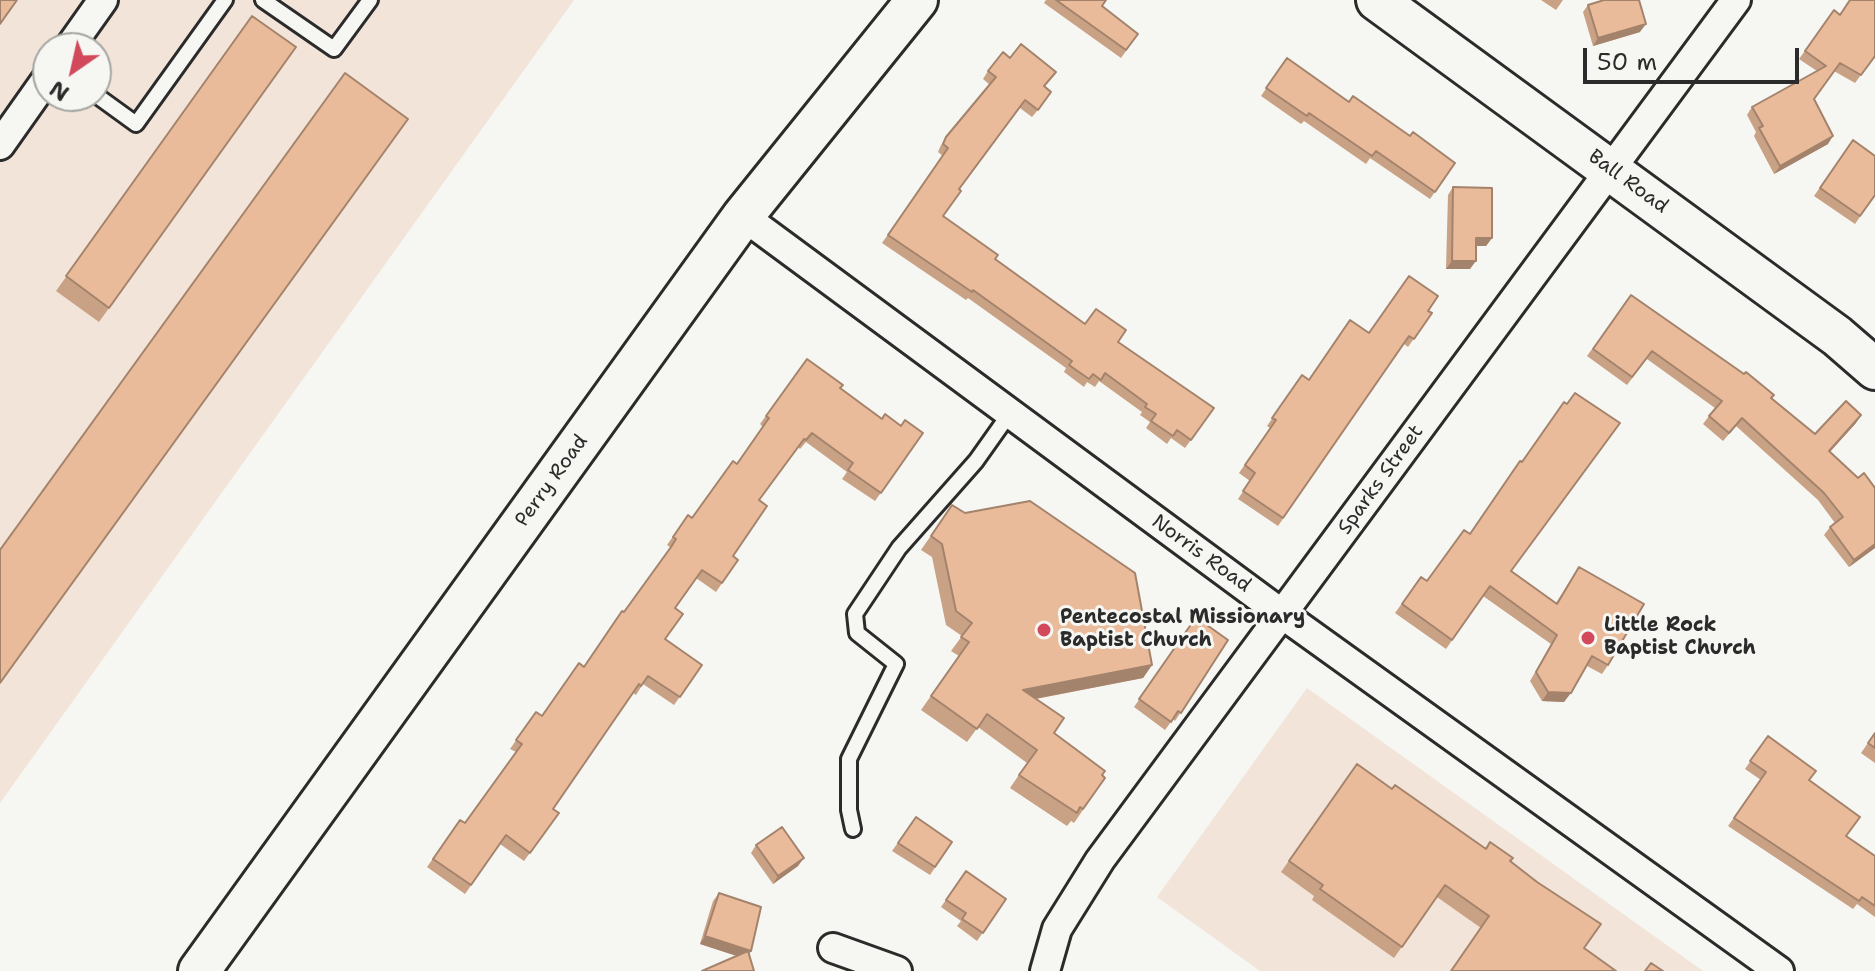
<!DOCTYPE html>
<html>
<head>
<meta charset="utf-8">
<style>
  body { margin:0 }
  #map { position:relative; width:1875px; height:971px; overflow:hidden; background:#f6f6f2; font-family:"Shantell Sans",sans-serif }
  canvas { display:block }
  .north { position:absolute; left:32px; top:32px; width:80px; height:80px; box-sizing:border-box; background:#f6f6f2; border:2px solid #a5a5a2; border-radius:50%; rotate:214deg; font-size:22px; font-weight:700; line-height:32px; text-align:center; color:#2b2b2b }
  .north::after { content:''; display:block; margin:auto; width:28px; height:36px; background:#d1495b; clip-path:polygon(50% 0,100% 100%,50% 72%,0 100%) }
  .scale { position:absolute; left:1583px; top:48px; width:216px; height:36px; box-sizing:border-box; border:4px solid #2b2b2b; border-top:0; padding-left:10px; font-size:24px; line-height:28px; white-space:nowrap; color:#2b2b2b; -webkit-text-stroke:6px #f6f6f2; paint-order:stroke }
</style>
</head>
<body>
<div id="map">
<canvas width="1875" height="971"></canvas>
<div class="north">N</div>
<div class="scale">50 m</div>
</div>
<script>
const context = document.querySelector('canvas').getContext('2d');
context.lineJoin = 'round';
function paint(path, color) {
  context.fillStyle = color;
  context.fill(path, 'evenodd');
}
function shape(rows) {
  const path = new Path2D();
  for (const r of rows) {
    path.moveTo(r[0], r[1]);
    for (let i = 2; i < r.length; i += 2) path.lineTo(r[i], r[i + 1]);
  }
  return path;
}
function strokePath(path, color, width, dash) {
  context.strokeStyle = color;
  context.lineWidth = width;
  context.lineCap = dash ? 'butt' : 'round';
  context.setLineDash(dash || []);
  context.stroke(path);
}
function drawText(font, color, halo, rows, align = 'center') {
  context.font = font + ' "Shantell Sans",sans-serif';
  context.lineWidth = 6;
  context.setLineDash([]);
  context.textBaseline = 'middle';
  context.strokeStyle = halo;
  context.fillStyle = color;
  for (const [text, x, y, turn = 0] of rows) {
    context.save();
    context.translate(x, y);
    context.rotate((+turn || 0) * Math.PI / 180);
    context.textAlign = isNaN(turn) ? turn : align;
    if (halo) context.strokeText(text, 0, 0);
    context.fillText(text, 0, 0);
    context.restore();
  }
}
paint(shape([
  [0,0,574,0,0,803],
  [48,48,96,48,96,96,48,96],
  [1307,688,1703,971,1260,971,1157,897]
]), '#f2e4d8');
const lane = shape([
  [263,0,334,49,370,0],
  [96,95,136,124,225,0],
  [853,829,849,810,849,759,896,664,857,633,855,614,899,548,976,461,1010,413]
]);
const street = shape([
  [69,48,103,0],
  [0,145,48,77],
  [743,216,1282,614,1779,971],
  [833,948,897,971],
  [1045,971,1057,929,1100,860,1736,0]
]);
const secondary = shape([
  [1377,0,1837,336,1875,369],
  [199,971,743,216,917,0]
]);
strokePath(lane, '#2b2b2b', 20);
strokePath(street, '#2b2b2b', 34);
strokePath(secondary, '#2b2b2b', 46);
strokePath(lane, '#f6f6f2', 14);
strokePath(street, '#f6f6f2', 28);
strokePath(secondary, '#f6f6f2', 40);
paint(shape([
  [1046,0,1106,0,1102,6,1138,34,1121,58,1044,3],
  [1541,0,1563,0,1556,10],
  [1588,5,1640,32,1593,46,1583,12],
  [1834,10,1875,56,1855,83,1834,71,1814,99,1828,144,1774,174,1754,136,1756,132,1747,115,1752,107,1817,71,1799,59],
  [252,16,296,47,99,322,56,291],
  [1287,58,1349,102,1410,136,1455,163,1430,199,1370,158,1366,164,1304,121,1301,124,1261,96],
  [988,71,1044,87,1046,100,1032,117,1020,108,959,190,943,216,995,259,1085,324,1118,342,1214,408,1185,448,1171,438,1167,444,1146,428,1150,422,1140,415,1142,412,1099,381,1095,387,1087,382,1084,387,1064,372,1066,368,968,298,966,300,882,243,943,156,938,152,941,145,990,85,983,79],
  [1853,140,1875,195,1855,224,1814,196],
  [1453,187,1492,238,1486,246,1476,246,1470,269,1446,269,1448,195],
  [1631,295,1774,395,1771,399,1815,434,1856,423,1830,452,1875,548,1849,567,1824,535,1830,527,1835,523,1818,500,1736,426,1723,441,1703,424,1715,408,1647,359,1627,385,1587,356],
  [1432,313,1408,347,1403,343,1278,526,1238,499,1250,481,1239,473,1270,428,1267,426,1302,375,1309,380,1369,333],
  [807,359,840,388,882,419,923,433,875,501,842,479,847,472,806,442,800,449,798,447,759,500,733,556,738,560,716,592,696,578,675,609,665,639,702,665,674,705,643,684,636,695,633,693,553,809,559,813,524,861,500,844,465,894,427,867,460,820,465,823,516,752,510,749,536,712,542,716,584,667,666,554,670,547,667,545,688,515,692,518,737,464,763,427,760,424],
  [952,505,1152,665,1143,678,1036,699,1054,733,1105,778,1074,823,1071,821,1067,826,1010,788,1027,763,978,727,967,742,921,710,959,656,951,651,962,636,946,625,932,557,921,550],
  [1579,567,1608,665,1602,674,1587,666,1564,702,1542,701,1530,681,1551,644,1483,596,1446,649,1395,613,1421,577,1427,581,1512,571,1556,603],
  [1192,623,1228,640,1175,721,1173,719,1165,730,1134,707],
  [1875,733,1875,763,1861,753],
  [1768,736,1809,780,1846,836,1875,856,1875,917,1857,904,1853,909,1728,826,1761,780,1745,769],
  [1357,764,1392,789,1486,849,1510,861,1537,882,1481,928,1437,897,1394,958,1312,900,1314,896,1281,872],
  [916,817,952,842,930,875,892,851],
  [756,845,798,866,773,884,751,853],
  [966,871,1006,899,977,941,957,926,961,921,941,907],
  [719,893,749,954,737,956,700,944,713,901]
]), '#c9a184');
paint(shape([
  [1646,24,1640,32,1593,46,1598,38],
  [1833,136,1828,144,1774,174,1780,166],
  [1476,238,1492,238,1486,246,1471,246],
  [1452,261,1476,261,1470,269,1446,269],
  [1861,415,1856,423,1823,459,1829,451],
  [1875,544,1875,548,1849,567,1854,560],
  [1152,665,1143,678,1013,703,1023,690],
  [1548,692,1571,693,1564,702,1542,701],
  [804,858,798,866,773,884,778,876],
  [705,936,751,951,746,959,700,944]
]), '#a4836c');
const building = shape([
  [0,0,17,0,0,24,0,0],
  [1056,0,1106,0,1102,6,1138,34,1126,50,1056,0],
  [1604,0,1639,0,1646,24,1598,38,1588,5,1604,0],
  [1850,0,1875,0,1875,56,1861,75,1840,63,1814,99,1833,136,1780,166,1759,128,1763,126,1752,107,1826,66,1805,51,1834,10,1840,15,1850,0],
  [252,16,296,47,109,308,66,276,252,16],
  [1021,44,1056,72,1044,86,1051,92,1038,110,1025,100,959,189,961,191,943,216,998,255,995,259,1085,324,1096,309,1126,330,1118,342,1214,408,1191,440,1177,430,1173,436,1151,421,1156,414,1145,407,1147,404,1105,373,1101,380,1093,374,1089,379,1069,365,1072,361,973,290,972,292,888,235,948,148,943,144,946,137,996,77,988,71,1003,52,1010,58,1021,44],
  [1287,58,1349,102,1353,96,1410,136,1413,132,1455,163,1435,192,1376,151,1372,156,1309,113,1307,116,1266,88,1287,58],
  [345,73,408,119,0,683,0,550,345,73],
  [1853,140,1875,156,1875,195,1860,216,1820,188,1853,140],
  [1453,187,1492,188,1492,238,1476,238,1476,261,1452,261,1453,187],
  [1409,276,1438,296,1428,311,1432,313,1414,339,1409,336,1283,518,1243,491,1255,473,1245,465,1276,420,1272,418,1302,375,1309,380,1350,320,1369,333,1409,276],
  [1631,295,1744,374,1746,372,1774,395,1771,398,1815,434,1846,401,1861,415,1829,451,1858,478,1864,473,1875,488,1875,544,1854,560,1830,527,1843,517,1824,493,1742,418,1729,433,1709,416,1722,401,1652,351,1632,377,1593,349,1631,295],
  [807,359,843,385,840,388,882,419,885,414,901,426,905,420,923,433,881,493,848,470,853,463,812,433,806,440,804,439,759,500,767,506,733,556,738,560,722,583,702,570,675,608,683,614,665,639,702,665,680,697,648,676,641,686,639,684,553,809,559,813,530,853,506,835,471,885,433,859,460,820,465,823,522,744,516,740,536,712,542,716,579,663,584,667,622,611,624,612,671,547,676,539,673,537,688,515,692,518,733,461,737,464,769,418,766,416,807,359],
  [1575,393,1620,423,1511,571,1557,604,1579,567,1644,604,1608,665,1592,656,1571,693,1548,692,1536,672,1557,635,1490,586,1452,640,1402,604,1421,577,1427,581,1464,530,1470,534,1520,461,1522,462,1564,402,1567,404,1575,393],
  [1030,501,1135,573,1152,665,1023,690,1064,718,1054,733,1105,771,1102,775,1105,778,1083,809,1080,807,1077,813,1019,775,1037,750,987,714,977,729,931,696,969,642,961,637,972,623,956,611,942,544,931,536,952,505,965,513,1030,501],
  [1197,618,1228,640,1181,713,1178,711,1171,722,1139,699,1192,623,1194,624,1197,618],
  [1875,733,1875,748,1868,743,1875,733],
  [1768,736,1816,771,1809,780,1860,817,1846,836,1875,856,1875,906,1862,897,1859,901,1734,818,1766,772,1750,761,1768,736],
  [1357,764,1392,789,1395,785,1486,849,1490,842,1513,858,1510,861,1537,882,1601,924,1584,948,1616,971,1451,971,1489,916,1445,885,1402,947,1320,889,1323,885,1289,861,1357,764],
  [916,817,952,842,935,867,898,843,916,817],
  [782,827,804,858,778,876,756,845,782,827],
  [966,871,1006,899,983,933,962,919,966,913,946,900,966,871],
  [719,893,761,907,751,951,705,936,719,893],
  [748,951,754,971,702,971,748,951],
  [1651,963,1663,971,1645,971,1651,963]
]);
paint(building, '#eabb9a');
strokePath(building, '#a4836c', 2);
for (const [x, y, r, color] of [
  [1044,630,8,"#d1495b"],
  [1588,638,8,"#d1495b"]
]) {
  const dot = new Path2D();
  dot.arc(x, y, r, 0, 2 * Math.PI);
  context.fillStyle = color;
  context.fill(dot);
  strokePath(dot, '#f6f6f2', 3);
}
drawText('20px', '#2b2b2b', '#f6f6f2', [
  ["Ball Road",1628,182,36],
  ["Sparks Street",1381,480,-54],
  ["Perry Road",552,481,-54],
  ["Norris Road",1201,554,36]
]);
drawText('bold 20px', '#2b2b2b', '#f6f6f2', [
  ["Pentecostal Missionary",1060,618],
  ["Baptist Church",1060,641],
  ["Little Rock",1604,626],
  ["Baptist Church",1604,649]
], 'left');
</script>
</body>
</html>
